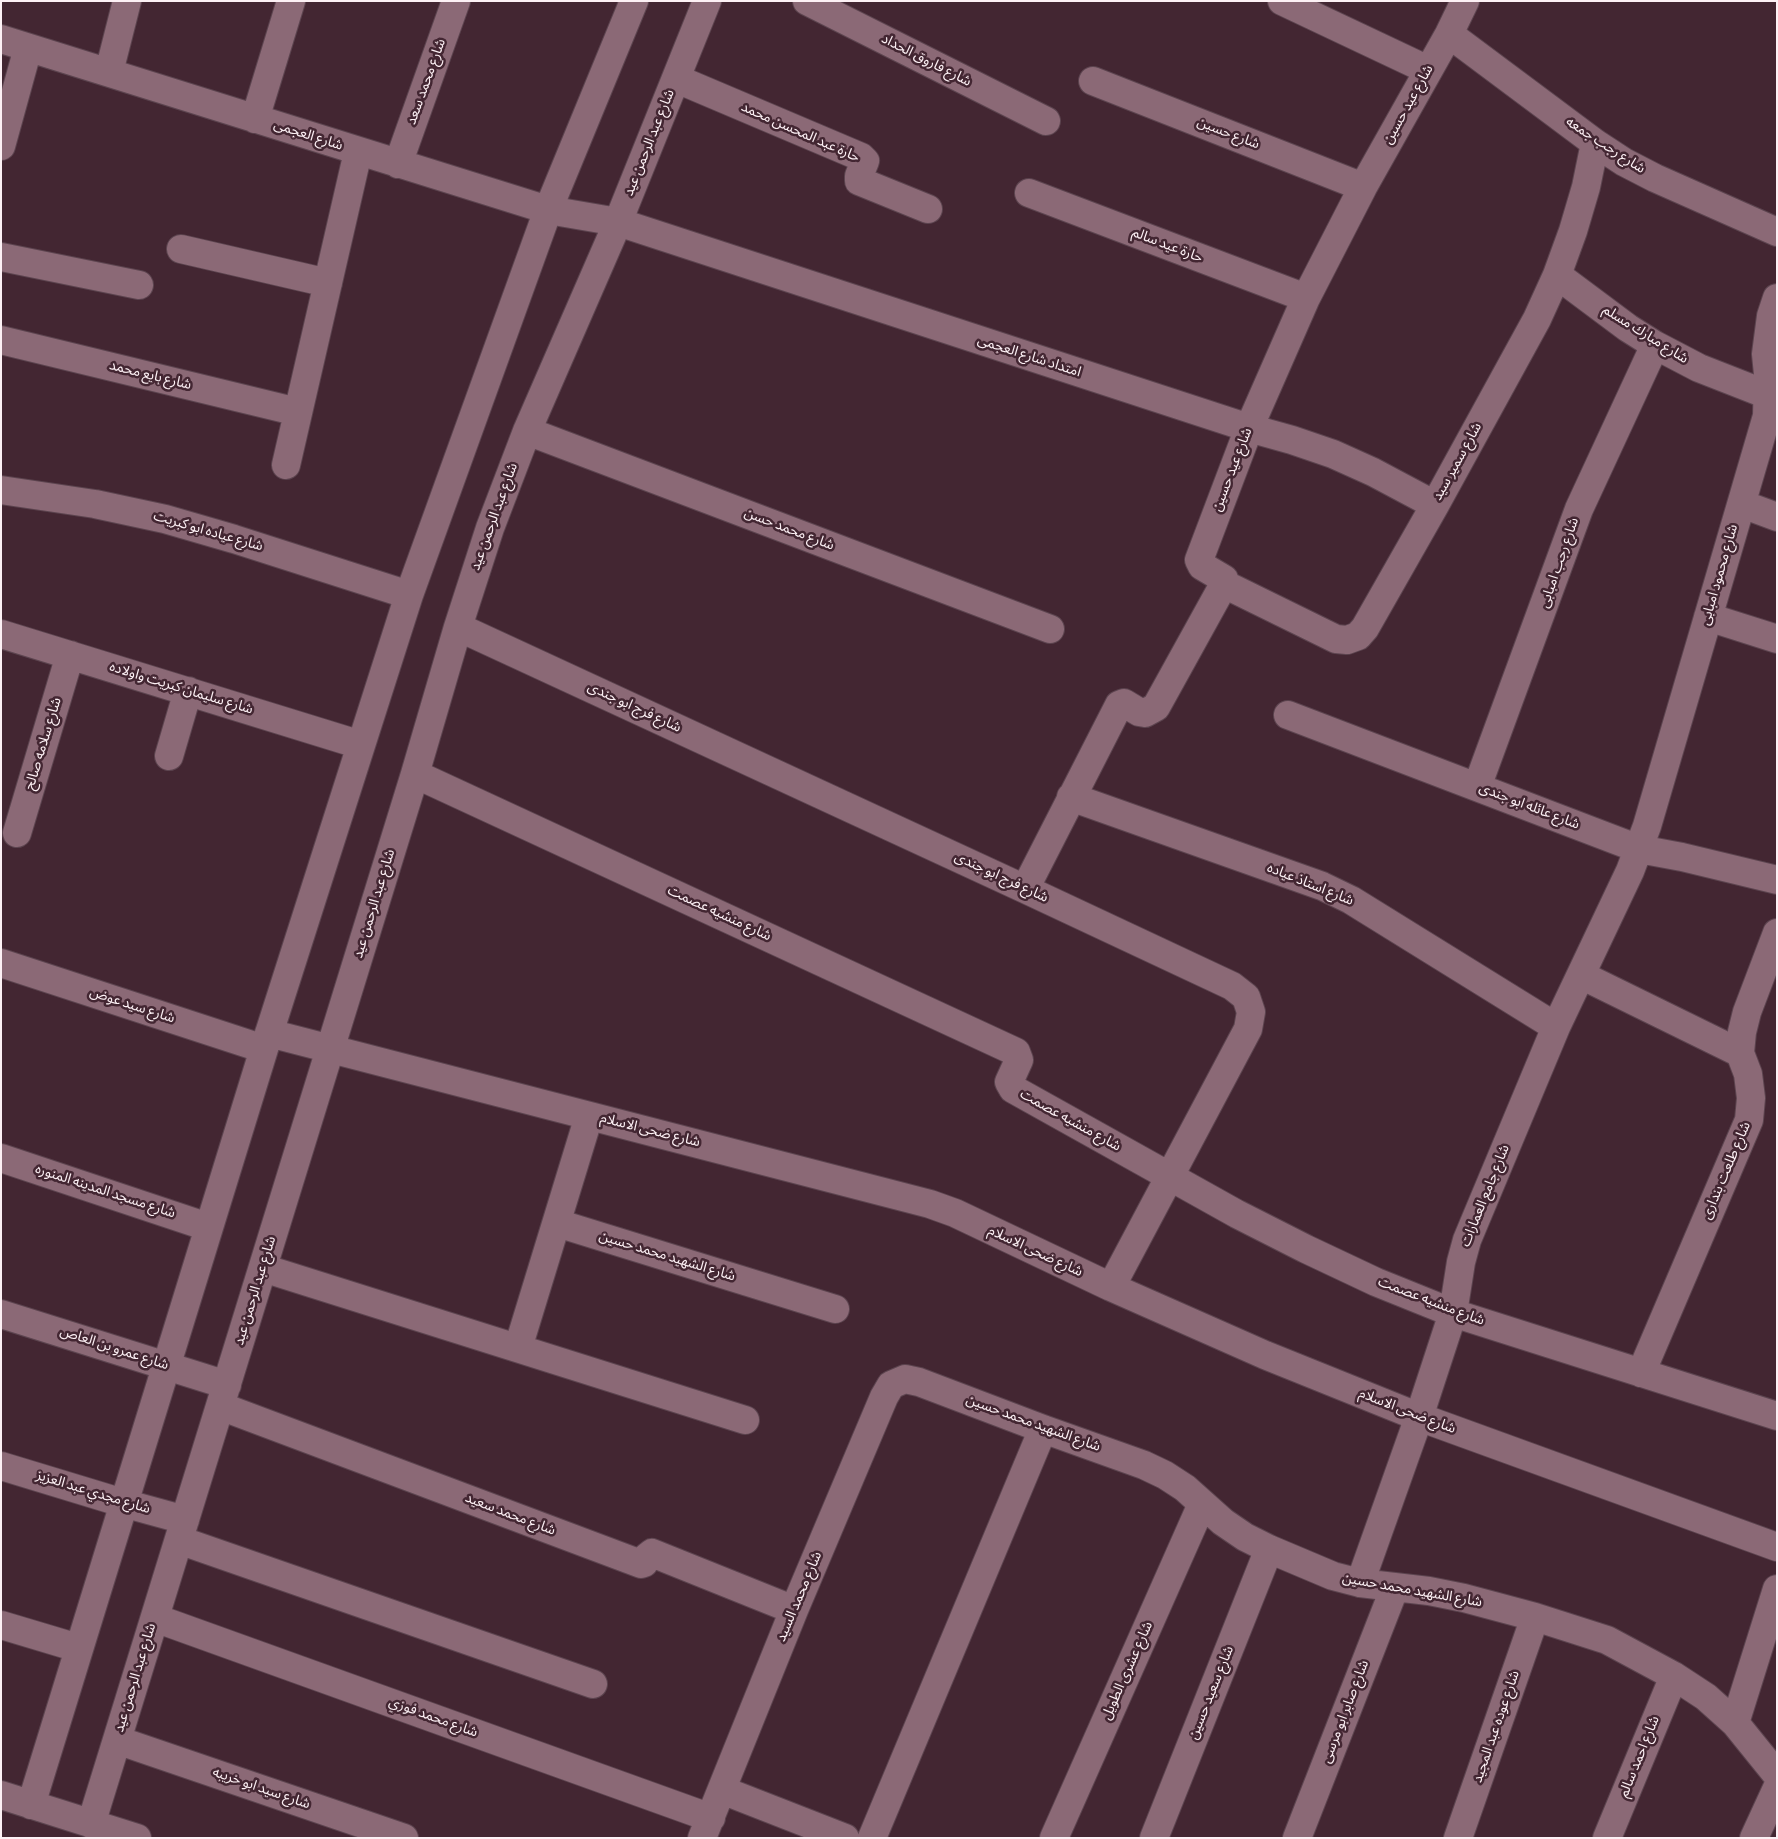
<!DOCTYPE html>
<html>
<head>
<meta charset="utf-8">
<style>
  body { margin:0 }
  #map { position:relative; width:1778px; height:1839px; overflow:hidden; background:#432632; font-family:"Source Sans 3",sans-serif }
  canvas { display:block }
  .frame { position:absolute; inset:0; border:2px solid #fdf1f5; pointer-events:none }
</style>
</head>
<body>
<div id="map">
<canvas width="1778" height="1839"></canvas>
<div class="frame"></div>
</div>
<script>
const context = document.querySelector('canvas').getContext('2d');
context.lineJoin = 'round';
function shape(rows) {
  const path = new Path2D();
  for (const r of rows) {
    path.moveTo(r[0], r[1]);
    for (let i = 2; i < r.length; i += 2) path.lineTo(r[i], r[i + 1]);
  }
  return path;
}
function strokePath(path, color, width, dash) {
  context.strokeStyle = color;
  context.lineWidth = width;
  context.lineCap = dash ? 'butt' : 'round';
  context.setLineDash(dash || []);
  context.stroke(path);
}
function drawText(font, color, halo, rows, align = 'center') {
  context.font = font + ' "Source Sans 3","Noto Sans Arabic",sans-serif';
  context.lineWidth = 5;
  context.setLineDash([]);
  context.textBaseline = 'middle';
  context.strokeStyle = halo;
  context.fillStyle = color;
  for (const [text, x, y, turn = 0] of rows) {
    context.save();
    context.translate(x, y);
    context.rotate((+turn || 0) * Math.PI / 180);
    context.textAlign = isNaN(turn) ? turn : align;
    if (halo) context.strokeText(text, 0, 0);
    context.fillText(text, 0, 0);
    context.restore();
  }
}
const minor = shape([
  [807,1,1046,121],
  [1282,1,1428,70],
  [1449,34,1595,143,1624,162,1655,178,1777,232],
  [1,39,548,210,618,222,1249,428,1292,440,1333,454,1373,472,1435,505],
  [109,72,127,1],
  [677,79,861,157,865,161,859,176,859,181,928,209],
  [1093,81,1363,187],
  [255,119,291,1],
  [1,146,28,48],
  [398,164,456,1],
  [1029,193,1306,298],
  [181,249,328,283],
  [1,257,139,285],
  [1557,275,1628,328,1655,345,1699,368,1768,395],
  [1,340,298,412],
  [527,431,1050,629],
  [286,465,358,152],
  [1,490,95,504,165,519,234,539,409,595],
  [1742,504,1777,517],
  [1224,584,1336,639,1347,640,1358,636,1365,628,1435,505,1537,319,1557,275,1573,231,1586,187,1595,143],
  [1708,617,1777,639],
  [458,627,1025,889,1232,986,1246,997,1251,1012,1248,1029,1111,1287],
  [1,634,361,745],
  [1288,715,1639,849,1682,857,1777,880],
  [169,756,188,691],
  [415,774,1016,1052,1019,1060,1009,1082,1013,1089,1237,1214,1306,1249,1376,1282,1453,1313,1777,1416],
  [1477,787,1579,509,1655,345],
  [1071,797,1322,886,1351,900,1556,1027],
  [17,833,70,655],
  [1025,889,1119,705,1124,703,1139,712,1145,713,1156,707,1224,584,1224,579,1202,566,1199,560,1249,428,1306,298,1363,187,1449,34,1465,1],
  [1,963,264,1049],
  [1581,975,1740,1053],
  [269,1033,930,1204,955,1213,1111,1287,1265,1355,1419,1417,1777,1547],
  [1,1158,208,1227],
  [557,1223,835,1309],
  [263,1268,745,1420],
  [1,1314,227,1385],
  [518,1348,589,1116],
  [1641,1373,1749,1120,1751,1098,1748,1074,1740,1053,1742,1032,1747,1012,1777,933],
  [220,1406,641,1564,644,1563,647,1557,652,1553,794,1610],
  [1,1466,123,1503,185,1520],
  [179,1540,593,1684],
  [1360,1583,1419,1417,1453,1313,1461,1262,1467,1240,1556,1027,1630,871,1647,826,1767,416,1768,374,1766,354,1771,316,1777,298],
  [155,1618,711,1818],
  [1,1625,78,1648],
  [1735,1723,1777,1589],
  [117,1740,404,1838],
  [722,1790,845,1838],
  [1,1795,137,1838],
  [31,1805,264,1049,409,595,548,210,634,1],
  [91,1824,415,774,458,627,490,528,527,431,618,222,707,1],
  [702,1838,794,1610,884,1397,891,1385,905,1379,919,1382,1043,1429,1144,1465,1165,1475,1185,1488,1223,1522,1245,1537,1269,1549,1333,1576,1360,1583,1429,1591,1464,1598,1535,1617,1607,1640,1674,1676,1706,1697,1735,1723,1777,1775],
  [872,1838,1043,1429],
  [1054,1838,1202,1504],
  [1154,1838,1269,1549],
  [1297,1838,1395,1587],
  [1458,1838,1535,1617],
  [1607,1838,1674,1676],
  [1754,1838,1777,1788]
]);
strokePath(minor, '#5c444f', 30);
strokePath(minor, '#8b6976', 28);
drawText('14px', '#fdf1f5', '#432632', [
  ["شارع فاروق الحداد",926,61,27],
  ["شارع محمد سعد",427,82,-70],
  ["شارع عيد حسين",1409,105,-61],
  ["حارة عبد المحسن محمد",800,133,24],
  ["شارع حسين",1228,134,21],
  ["شارع العجمى",308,136,18],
  ["شارع عبد الرحمن عيد",650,143,-68],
  ["شارع رجب جمعه",1605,146,33],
  ["حارة عيد سالم",1167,246,21],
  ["شارع مبارك مسلم",1645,335,32],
  ["امتداد شارع العجمى",1029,357,18],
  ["شارع بايع محمد",150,376,14],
  ["شارع سمير سيد",1458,462,-61],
  ["شارع عيد حسين",1233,470,-69],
  ["شارع عبد الرحمن عيد",495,517,-70],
  ["شارع محمد حسن",789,530,21],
  ["شارع عياده ابو كبريت",208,532,16],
  ["شارع رجب امبابى",1560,563,-71],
  ["شارع محمود امبابى",1720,575,-74],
  ["شارع سليمان كبريت واولاده",181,689,17],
  ["شارع فرج ابو جندى",634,708,25],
  ["شارع سلامه صالح",44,744,-73],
  ["شارع عائله ابو جندى",1529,807,21],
  ["شارع فرج ابو جندى",1001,878,25],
  ["شارع استاذ عياده",1310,885,22],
  ["شارع عبد الرحمن عيد",375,904,-73],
  ["شارع منشيه عصمت",719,914,25],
  ["شارع سيد عوض",132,1006,18],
  ["شارع منشيه عصمت",1070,1121,29],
  ["شارع ضحى الاسلام",650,1131,14],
  ["شارع طلعت بندارى",1727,1171,-67],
  ["شارع مسجد المدينه المنوره",105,1192,18],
  ["شارع جامع العمارات",1486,1196,-68],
  ["شارع ضحى الاسلام",1035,1252,25],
  ["شارع الشهيد محمد حسين",667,1257,17],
  ["شارع عبد الرحمن عيد",256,1291,-73],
  ["شارع منشيه عصمت",1431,1302,21],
  ["شارع عمرو بن العاص",114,1349,18],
  ["شارع ضحى الاسلام",1407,1412,21],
  ["شارع الشهيد محمد حسين",1033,1424,20],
  ["شارع مجدي عبد العزيز",93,1493,17],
  ["شارع محمد سعيد",510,1515,21],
  ["شارع الشهيد محمد حسين",1412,1591,10],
  ["شارع محمد السيد",800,1597,-67],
  ["شارع عشرى الطويل",1128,1671,-66],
  ["شارع عبد الرحمن عيد",136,1678,-73],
  ["شارع سعيد حسين",1212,1693,-68],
  ["شارع صابر ابو مرسى",1346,1712,-69],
  ["شارع محمد فوزي",433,1718,20],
  ["شارع عوده عبد المجيد",1497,1727,-71],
  ["شارع احمد سالم",1640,1757,-68],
  ["شارع سيد ابو خريبه",261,1789,19]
]);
</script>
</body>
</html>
